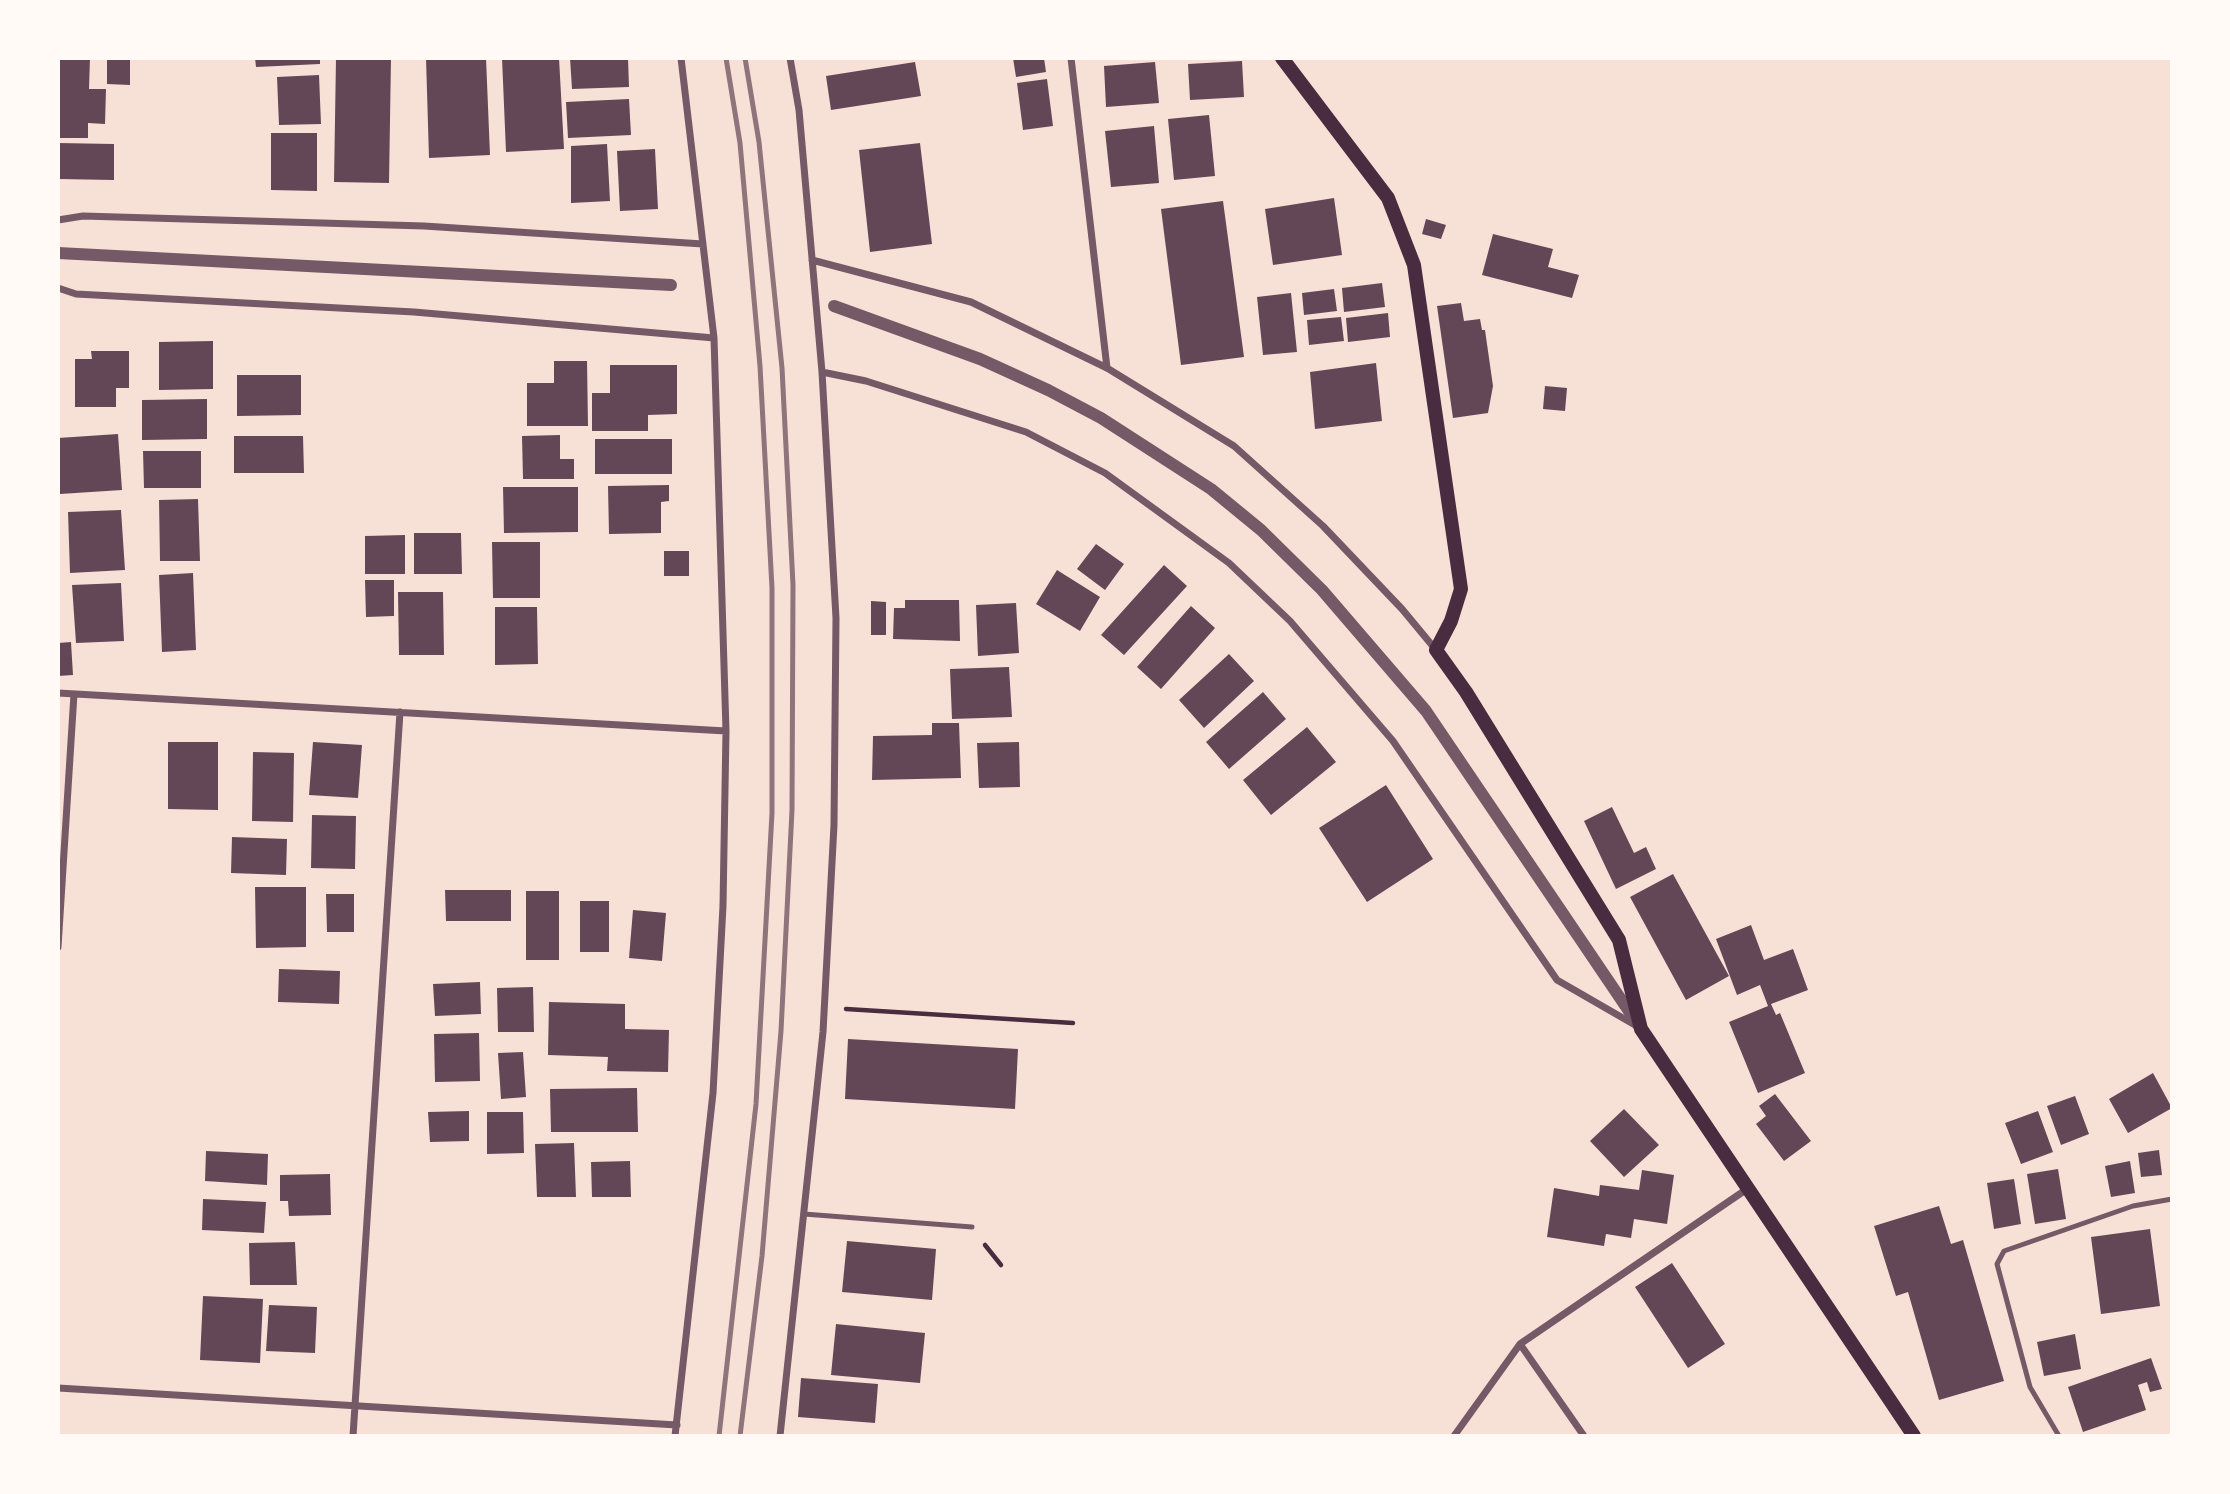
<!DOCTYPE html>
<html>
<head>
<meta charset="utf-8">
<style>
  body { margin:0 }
  #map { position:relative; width:2230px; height:1494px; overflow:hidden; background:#f7e1d7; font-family:Arial,sans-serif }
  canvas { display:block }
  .frame { position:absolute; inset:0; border:60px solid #fffaf5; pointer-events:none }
</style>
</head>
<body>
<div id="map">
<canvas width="2230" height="1494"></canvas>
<div class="frame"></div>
</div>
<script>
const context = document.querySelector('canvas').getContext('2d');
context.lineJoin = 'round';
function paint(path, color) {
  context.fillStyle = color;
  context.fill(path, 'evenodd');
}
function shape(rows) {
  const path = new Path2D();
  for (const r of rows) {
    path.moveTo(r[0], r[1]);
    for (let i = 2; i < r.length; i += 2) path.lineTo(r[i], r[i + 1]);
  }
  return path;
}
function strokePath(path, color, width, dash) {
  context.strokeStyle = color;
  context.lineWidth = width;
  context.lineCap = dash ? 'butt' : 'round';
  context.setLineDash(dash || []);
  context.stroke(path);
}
paint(shape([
  [58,58,90,58,89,89,106,89,105,124,88,123,88,138,58,138],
  [107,58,130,58,130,85,107,84],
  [255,58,320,58,320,64,256,67],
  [336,58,391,58,389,183,334,182],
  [426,58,486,58,490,155,429,158],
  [502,58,559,58,564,149,506,152],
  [570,58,628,58,629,87,572,89],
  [1013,58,1044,58,1046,72,1016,77],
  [1242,61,1244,97,1190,100,1188,64],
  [915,62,921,96,831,110,826,76],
  [1155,62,1159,103,1106,107,1104,66],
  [319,75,321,124,279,125,277,77],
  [1047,79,1053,126,1023,130,1017,83],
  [629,99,631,135,568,138,566,102],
  [1209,115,1215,176,1174,180,1168,119],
  [1154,126,1159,183,1111,187,1105,131],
  [271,133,317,133,317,191,271,190],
  [58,143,114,144,114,180,58,179],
  [920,143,932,244,870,252,859,150],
  [607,144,610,201,571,203,571,146],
  [655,149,658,209,620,211,617,151],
  [1334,198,1342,255,1273,265,1265,209],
  [1223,201,1244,357,1181,365,1161,209],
  [1426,219,1446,225,1441,239,1422,234],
  [1493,234,1553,249,1548,267,1579,275,1572,298,1482,275],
  [1382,283,1385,307,1344,312,1342,288],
  [1334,289,1337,311,1304,315,1302,293],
  [1291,293,1297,352,1263,355,1257,297],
  [1461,303,1464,321,1480,319,1482,330,1485,330,1493,386,1488,413,1453,418,1437,306],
  [1388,313,1390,337,1348,342,1346,318],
  [1341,317,1344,341,1309,345,1307,320],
  [213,341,213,389,159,390,159,342],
  [91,351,129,351,129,388,116,388,116,407,75,407,75,359,92,359],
  [554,361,587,361,588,426,527,426,527,383,554,383],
  [1376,363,1382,421,1315,429,1310,372],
  [610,365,677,365,677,414,648,415,648,431,592,431,592,393,610,393],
  [237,375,301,375,301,415,237,416],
  [1545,386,1567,388,1565,411,1543,409],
  [207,399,207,439,142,440,142,400],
  [118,434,122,490,60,494,58,438],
  [560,435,560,459,574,459,574,479,523,479,522,436],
  [234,436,303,436,304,473,234,473],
  [595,439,672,439,672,474,595,474],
  [143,451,201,451,201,488,144,488],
  [669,485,669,501,661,502,661,533,609,534,608,486],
  [503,487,578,487,578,532,504,533],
  [198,499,200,561,160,561,159,500],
  [121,510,125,570,70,573,68,512],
  [414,533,461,533,462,574,414,574],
  [405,535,405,574,365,574,365,536],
  [492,542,540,542,540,598,493,598],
  [1096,544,1124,564,1105,590,1077,569],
  [664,551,689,551,689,576,664,576],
  [1164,565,1187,586,1124,655,1101,635],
  [1057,570,1100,597,1080,631,1036,604],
  [193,573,196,650,162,652,159,575],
  [365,580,394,580,394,616,366,617],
  [121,583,124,641,76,643,72,585],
  [398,592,443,592,444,655,399,655],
  [905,600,959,600,960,641,893,639,894,608,905,608],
  [871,601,886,602,886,635,871,635],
  [1016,603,1019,653,978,656,976,605],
  [1191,606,1215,628,1161,689,1137,667],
  [495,607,537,607,538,664,495,665],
  [71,642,73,675,58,676,58,643],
  [1229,654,1254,681,1204,728,1179,700],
  [1009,667,1012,717,952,719,950,669],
  [1263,692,1286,719,1229,769,1206,742],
  [932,723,959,723,961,778,872,780,873,736,932,735],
  [1307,727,1336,762,1271,815,1243,780],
  [168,742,218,742,218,810,168,809],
  [313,742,362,745,358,798,309,795],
  [1019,742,1020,787,979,788,977,743],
  [253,752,294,753,293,822,252,821],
  [1386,785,1433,859,1367,902,1319,828],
  [1612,807,1634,853,1646,847,1656,869,1616,889,1584,821],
  [312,815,356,816,355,869,311,868],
  [232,837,287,839,286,875,231,873],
  [1673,874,1729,976,1686,1000,1630,897],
  [255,887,306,887,306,947,256,948],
  [445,890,511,890,511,921,446,921],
  [526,891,559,891,559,960,526,960],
  [326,894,354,894,354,932,327,932],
  [580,901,609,901,609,952,580,952],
  [633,910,666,913,662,961,629,958],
  [1751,925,1764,960,1793,949,1808,990,1771,1004,1776,1015,1780,1013,1805,1073,1758,1093,1729,1022,1768,1006,1760,985,1737,995,1716,939],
  [279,969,340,971,339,1004,278,1002],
  [480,982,481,1014,435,1016,433,984],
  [533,987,534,1032,498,1032,497,988],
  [549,1002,625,1004,625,1029,669,1030,668,1072,607,1071,608,1057,548,1055],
  [479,1033,480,1081,435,1082,434,1034],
  [848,1039,1018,1049,1015,1109,845,1099],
  [523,1052,526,1097,501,1099,498,1053],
  [2153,1073,2172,1108,2128,1133,2109,1099],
  [637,1088,638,1132,551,1132,550,1089],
  [1775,1094,1811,1141,1784,1161,1756,1124,1766,1116,1759,1106],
  [2075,1096,2089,1134,2061,1145,2047,1106],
  [1624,1109,1659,1145,1624,1177,1590,1141],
  [469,1111,469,1141,430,1142,428,1112],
  [2038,1111,2053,1152,2021,1164,2005,1123],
  [487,1112,523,1112,524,1153,487,1154],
  [574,1143,576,1197,537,1197,535,1144],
  [2159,1150,2162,1175,2141,1177,2138,1153],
  [206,1151,268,1154,267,1185,205,1181],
  [630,1161,631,1197,592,1197,591,1162],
  [2130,1161,2135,1193,2111,1197,2105,1166],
  [2058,1169,2066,1219,2035,1224,2027,1174],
  [1642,1170,1674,1175,1667,1224,1634,1219,1631,1238,1606,1234,1604,1246,1547,1237,1554,1188,1599,1196,1600,1185,1639,1190],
  [330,1174,331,1215,289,1216,288,1201,280,1201,280,1175],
  [2014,1179,2021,1224,1994,1229,1987,1183],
  [203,1199,266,1202,264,1233,202,1230],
  [1939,1206,1951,1244,1963,1240,2004,1381,1939,1400,1908,1292,1896,1296,1874,1226],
  [2150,1229,2160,1306,2101,1314,2091,1237],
  [847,1241,936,1249,932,1300,842,1292],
  [295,1242,297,1285,250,1285,249,1243],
  [1672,1263,1725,1344,1688,1368,1635,1287],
  [203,1296,263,1299,260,1363,200,1360],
  [269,1305,317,1307,315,1353,266,1351],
  [836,1324,925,1333,920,1383,831,1375],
  [2075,1334,2081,1369,2044,1376,2037,1342],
  [2151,1358,2162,1389,2150,1392,2147,1382,2138,1385,2146,1410,2083,1432,2068,1387],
  [801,1378,878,1384,875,1423,798,1417]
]), '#644757');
strokePath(shape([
  [846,1009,1073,1023],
  [985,1245,1001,1265]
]), '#4a2c40', 4.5);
strokePath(shape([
  [804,1214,972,1227],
  [2059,1436,2030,1387,1997,1264,2004,1251,2133,1206,2172,1199]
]), '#755966', 5);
strokePath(shape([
  [1071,58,1107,368],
  [58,220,83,216,424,226,703,244],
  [812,260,971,302,1107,368,1234,446,1323,526,1402,609,1436,650],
  [58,288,76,294,414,312,714,338],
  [822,372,866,381,1026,432,1105,473,1229,563,1290,621,1393,741,1557,980,1635,1025],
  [58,693,726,731],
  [58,947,74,694],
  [1520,1344,1584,1436],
  [58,1388,677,1425],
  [353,1436,400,712],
  [675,1436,713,1093,723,906,726,731,714,338,681,58],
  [780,1436,823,1032,834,825,836,618,822,372,799,110,790,58],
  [1454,1436,1520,1344,1747,1189]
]), '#755966', 7);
strokePath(shape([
  [58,253,671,285],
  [834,306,980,359,1048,390,1101,418,1211,489,1261,530,1322,590,1426,711,1639,1026]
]), '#755966', 12);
strokePath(shape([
  [1282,58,1388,198,1414,265,1461,589,1451,621,1436,650,1466,692,1619,940,1641,1029,1914,1436]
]), '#4a2c40', 14);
strokePath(shape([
  [719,1436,756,1104,772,813,772,588,760,366,740,143,726,58],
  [740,1436,762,1256,781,1031,792,810,793,585,782,368,759,142,745,58]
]), '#8f747c', 5);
</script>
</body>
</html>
